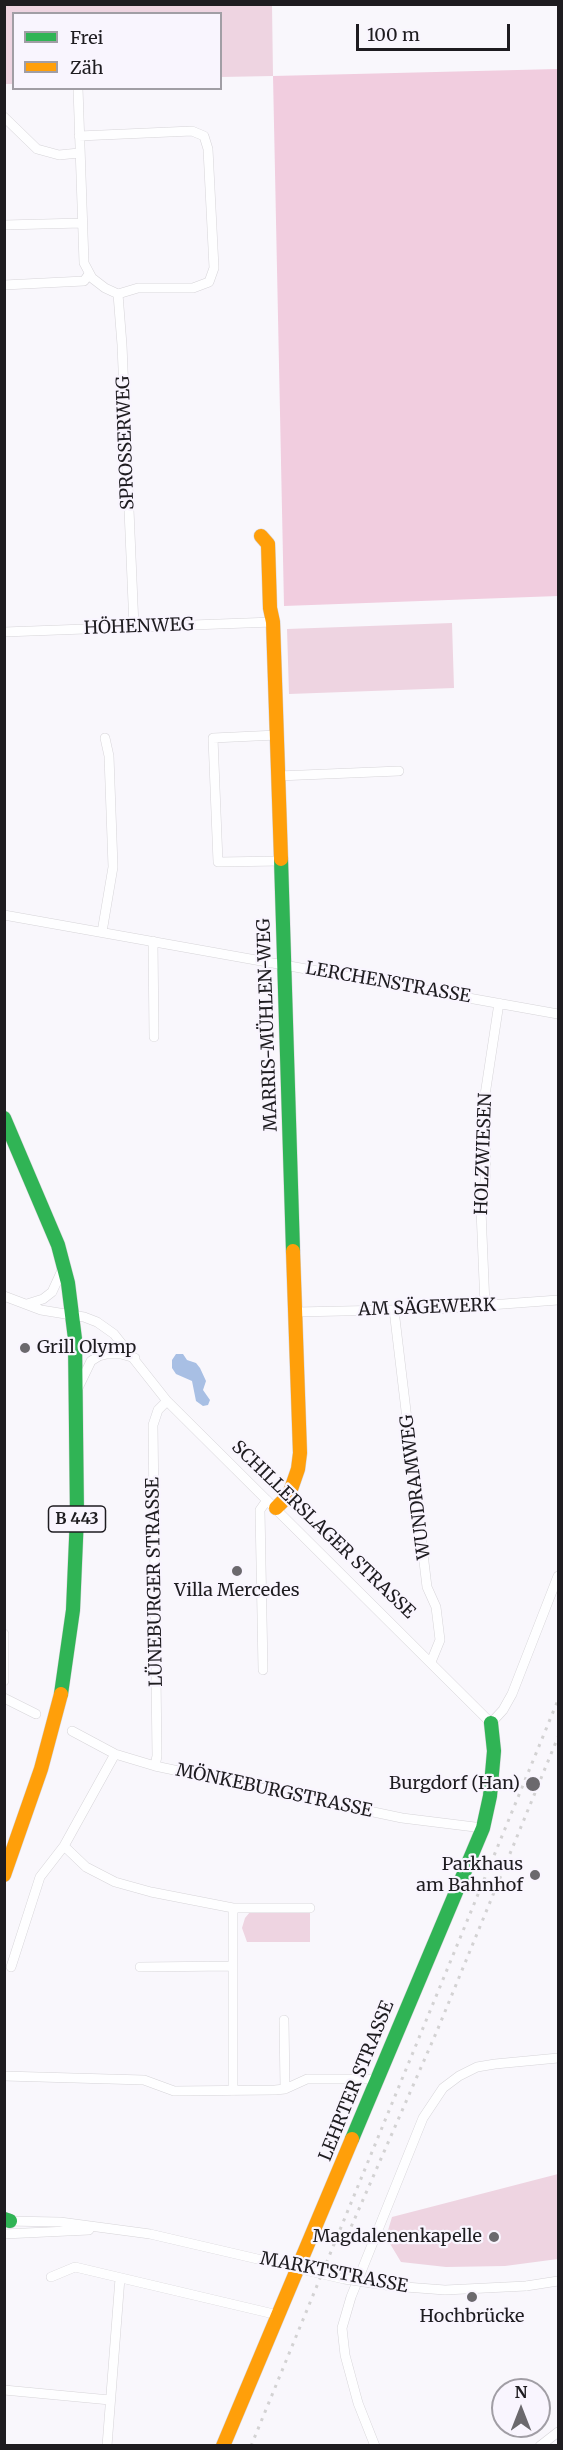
<!DOCTYPE html>
<html>
<head>
<meta charset="utf-8">
<style>
  body { margin:0 }
  #map { position:relative; width:563px; height:2450px; overflow:hidden; background:#f9f7fc; font-family:Merriweather,serif }
  canvas { display:block }
  .frame { position:absolute; inset:0; border:6px solid #1e1c20; pointer-events:none }
  .legend { position:absolute; left:12px; top:12px; width:210px; height:78px; box-sizing:border-box; background:#f9f5fe; border:2px solid #a19ea5; margin:0; padding:8px 10px; list-style:none; font-size:18px; color:#1e1c20 }
  .legend li { display:flex; align-items:center; gap:12px; height:30px }
  .legend b { width:30px; border:2px solid #a19ea5 }
  .north { position:absolute; left:491px; top:2378px; width:60px; height:60px; box-sizing:border-box; background:#f9f5fe; border:2px solid #a19ea5; border-radius:50%; rotate:0deg; font-size:16px; font-weight:700; line-height:24px; text-align:center; color:#1e1c20 }
  .north::after { content:''; display:block; margin:auto; width:21px; height:27px; background:#6b696d; clip-path:polygon(50% 0,100% 100%,50% 72%,0 100%) }
  .scale { position:absolute; left:356px; top:24px; width:154px; height:27px; box-sizing:border-box; border:3px solid #1e1c20; border-top:0; padding-left:8px; font-size:18px; line-height:21px; white-space:nowrap; color:#1e1c20; -webkit-text-stroke:4px #f9f5fe; paint-order:stroke }
</style>
</head>
<body>
<div id="map">
<canvas width="563" height="2450"></canvas>
<div class="frame"></div>
<ul class="legend">
<li><b style="height:8px;background:#30b455"></b>Frei</li>
<li><b style="height:8px;background:#ff9f0a"></b>Zäh</li>
</ul>
<div class="north">N</div>
<div class="scale">100 m</div>
</div>
<script>
const context = document.querySelector('canvas').getContext('2d');
context.lineJoin = 'round';
function paint(path, color) {
  context.fillStyle = color;
  context.fill(path, 'evenodd');
}
function shape(rows) {
  const path = new Path2D();
  for (const r of rows) {
    path.moveTo(r[0], r[1]);
    for (let i = 2; i < r.length; i += 2) path.lineTo(r[i], r[i + 1]);
  }
  return path;
}
function strokePath(path, color, width, dash) {
  context.strokeStyle = color;
  context.lineWidth = width;
  context.lineCap = dash ? 'butt' : 'round';
  context.setLineDash(dash || []);
  context.stroke(path);
}
function drawText(font, color, halo, rows, align = 'center') {
  context.font = font + ' Merriweather,serif';
  context.lineWidth = 4.5;
  context.setLineDash([]);
  context.textBaseline = 'middle';
  context.strokeStyle = halo;
  context.fillStyle = color;
  for (const [text, x, y, turn = 0] of rows) {
    context.save();
    context.translate(x, y);
    context.rotate((+turn || 0) * Math.PI / 180);
    context.textAlign = isNaN(turn) ? turn : align;
    if (halo) context.strokeText(text, 0, 0);
    context.fillText(text, 0, 0);
    context.restore();
  }
}
paint(shape([
  [4,5,272,5,273,76,221,77,220,14,14,14,13,84,5,84],
  [452,623,454,688,289,694,287,629],
  [250,1912,310,1912,310,1942,247,1942,242,1928,245,1918],
  [558,2174,558,2259,505,2266,446,2267,401,2262,386,2237,392,2217]
]), '#eed4e1');
paint(shape([
  [558,69,558,596,284,606,273,76]
]), '#f1cddf');
paint(shape([
  [176,1354,183,1354,187,1360,196,1363,200,1368,206,1381,203,1390,210,1400,208,1405,203,1406,196,1401,192,1381,176,1374,172,1368,172,1360]
]), '#a8bfe4');
const street = shape([
  [78,88,84,263,92,278,105,288,118,294,122,345,134,627],
  [4,117,37,149,59,155,79,153],
  [79,136,192,131,204,136,208,149,214,268,209,282,193,288,138,288,118,294],
  [4,225,82,223],
  [4,285,84,281,89,274],
  [4,632,273,622],
  [277,735,213,738,218,862,281,861],
  [278,776,399,771],
  [4,915,558,1014],
  [102,932,113,867,109,756,105,738],
  [153,941,154,1037],
  [4,1296,41,1310,84,1317,97,1322,114,1334,167,1401,491,1723,503,1710,512,1694,558,1576],
  [27,1304,43,1299,52,1292,63,1268],
  [485,1306,481,1210,486,1173,485,1095,499,1003],
  [394,1310,427,1587,436,1607,440,1640,431,1662],
  [296,1312,435,1309,558,1300],
  [78,1388,91,1361,99,1356,107,1354,121,1354,135,1358],
  [4,1634,4,1681],
  [263,1670,260,1510,267,1500],
  [4,1698,36,1714],
  [72,1731,115,1754,155,1766,402,1818,483,1828],
  [155,1766,157,1756,153,1425,158,1410,167,1401],
  [64,1846,86,1867,115,1882,151,1892,233,1908,310,1908],
  [233,1908,233,2091],
  [11,1967,40,1877,64,1846,115,1754],
  [140,1967,232,1966],
  [284,2020,285,2089],
  [4,2076,144,2080,174,2091,275,2090,285,2089,307,2079,375,2079],
  [6,2221,60,2222,150,2234,279,2264],
  [4,2234,89,2230],
  [51,2277,75,2267,278,2315],
  [526,2286,558,2281],
  [4,2390,110,2400],
  [107,2446,120,2278],
  [375,2446,358,2403,345,2355,342,2328,351,2297,423,2118,443,2088,459,2076,477,2067,495,2064,558,2058],
  [540,2446,558,2432]
]);
const fast = shape([
  [281,859,293,1251],
  [4,1118,58,1245,68,1283,75,1339,77,1516,73,1610,61,1694],
  [352,2139,483,1828,490,1796,494,1751,491,1723],
  [4,2219,10,2221]
]);
const slow = shape([
  [261,536,268,544,270,608,273,622,281,859],
  [276,1508,289,1495,298,1469,300,1453,293,1251],
  [4,1875,41,1769,61,1694],
  [223,2446,352,2139]
]);
strokePath(street, '#d6d4d8', 10);
strokePath(fast, '#d6d4d8', 15);
strokePath(slow, '#d6d4d8', 15);
strokePath(street, '#fefeff', 9);
strokePath(fast, '#30b455', 14);
strokePath(slow, '#ff9f0a', 14);
strokePath(shape([
  [344,2243,437,2031,558,1737],
  [251,2446,558,1700]
]), '#d3d2d3', 3, [3, 6]);
const streetBridge = shape([
  [279,2264,344,2279,392,2286,445,2290,526,2286]
]);
strokePath(streetBridge, '#d6d4d8', 10, []);
strokePath(streetBridge, '#fefeff', 9);
for (const [x, y, r, color] of [
  [25,1348,6,"#6b696d"],
  [237,1571,6,"#6b696d"],
  [533,1784,8,"#6b696d"],
  [535,1875,6,"#6b696d"],
  [494,2237,6,"#6b696d"],
  [472,2297,6,"#6b696d"]
]) {
  const dot = new Path2D();
  dot.arc(x, y, r, 0, 2 * Math.PI);
  context.fillStyle = color;
  context.fill(dot);
  strokePath(dot, '#f9f5fe', 2);
}
for (const [x, y, w] of [
  [77,1519,57]
]) {
  const box = new Path2D();
  box.roundRect(x - w / 2, y - 13, w, 26, 4.5);
  context.fillStyle = '#f9f5fe';
  context.fill(box);
  strokePath(box, '#1e1c20', 1.5);
}
drawText('bold 16px', '#1e1c20', null, [
  ["B 443",77,1519]
]);
drawText('18px', '#1e1c20', '#f9f5fe', [
  ["SPROSSERWEG",126,443,-92],
  ["HÖHENWEG",139,627,-2],
  ["LERCHENSTRASSE",388,983,10],
  ["MARRIS-MÜHLEN-WEG",268,1025,-92],
  ["HOLZWIESEN",484,1154,-88],
  ["AM SÄGEWERK",427,1308,-2],
  ["WUNDRAMWEG",416,1487,-97],
  ["SCHILLERSLAGER STRASSE",323,1530,44],
  ["LÜNEBURGER STRASSE",155,1582,-91],
  ["MÖNKEBURGSTRASSE",274,1791,12],
  ["LEHRTER STRASSE",357,2081,-68],
  ["MARKTSTRASSE",334,2273,11]
]);
drawText('18px', '#1e1c20', '#f9f5fe', [
  ["Grill Olymp",37,1348,"left"],
  ["Villa Mercedes",237,1591,"center"],
  ["Burgdorf (Han)",520,1784],
  ["Parkhaus",523,1865],
  ["am Bahnhof",523,1886],
  ["Magdalenenkapelle",482,2237],
  ["Hochbrücke",472,2317,"center"]
], 'right');
</script>
</body>
</html>
